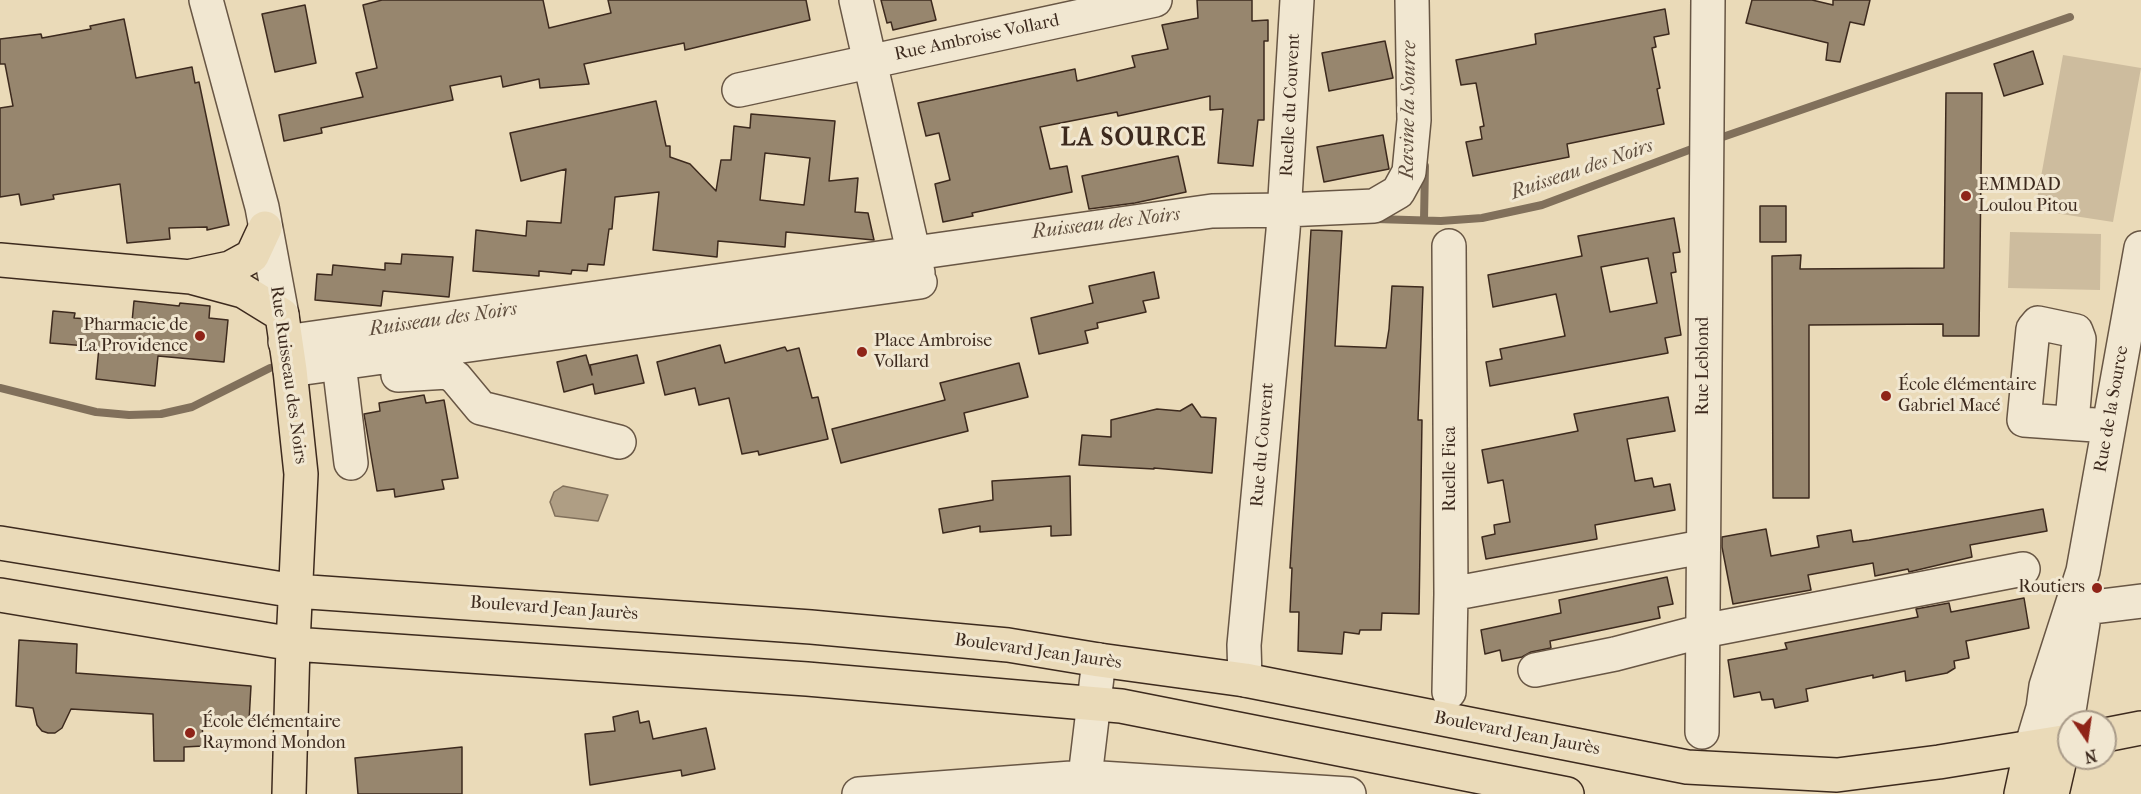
<!DOCTYPE html>
<html>
<head>
<meta charset="utf-8">
<style>
  body { margin:0 }
  #map { position:relative; width:2141px; height:794px; overflow:hidden; background:#eadab8; font-family:"IM FELL French Canon",serif }
  canvas { display:block }
  .north { position:absolute; left:2057px; top:710px; width:60px; height:60px; box-sizing:border-box; background:#f1e7d1; border:2px solid #a99b89; border-radius:50%; rotate:167deg; font-size:16px; font-weight:700; line-height:24px; text-align:center; color:#3d2a1e }
  .north::after { content:''; display:block; margin:auto; width:21px; height:27px; background:#8f2418; clip-path:polygon(50% 0,100% 100%,50% 72%,0 100%) }
</style>
</head>
<body>
<div id="map">
<canvas width="2141" height="794"></canvas>
<div class="north">N</div>
</div>
<script>
const context = document.querySelector('canvas').getContext('2d');
context.lineJoin = 'round';
function paint(path, color) {
  context.fillStyle = color;
  context.fill(path, 'evenodd');
}
function shape(rows) {
  const path = new Path2D();
  for (const r of rows) {
    path.moveTo(r[0], r[1]);
    for (let i = 2; i < r.length; i += 2) path.lineTo(r[i], r[i + 1]);
  }
  return path;
}
function strokePath(path, color, width, dash) {
  context.strokeStyle = color;
  context.lineWidth = width;
  context.lineCap = dash ? 'butt' : 'round';
  context.setLineDash(dash || []);
  context.stroke(path);
}
function drawText(font, color, halo, rows, align = 'center') {
  context.font = font + ' "IM FELL French Canon",serif';
  context.lineWidth = 6;
  context.setLineDash([]);
  context.textBaseline = 'middle';
  context.strokeStyle = halo;
  context.fillStyle = color;
  for (const [text, x, y, turn = 0] of rows) {
    context.save();
    context.translate(x, y);
    context.rotate((+turn || 0) * Math.PI / 180);
    context.textAlign = isNaN(turn) ? turn : align;
    if (halo) context.strokeText(text, 0, 0);
    context.fillText(text, 0, 0);
    context.restore();
  }
}
paint(shape([
  [2063,55,2141,68,2113,222,2035,210],
  [2010,232,2101,234,2100,290,2008,288]
]), '#cdbc9e');
const water = shape([
  [563,486,608,495,598,521,555,516,550,502,554,492,563,486]
]);
paint(water, '#af9e84');
strokePath(water, '#81705b', 1.5);
strokePath(shape([
  [1714,140,2070,17],
  [1376,219,1441,221,1482,218,1542,205,1697,147],
  [1424,220,1425,166],
  [0,388,96,412,129,415,161,414,192,407,270,368,281,365]
]), '#81705b', 8);
const building = shape([
  [382,0,543,0,549,28,611,13,608,0,806,0,810,20,685,50,684,43,584,64,589,84,540,88,539,79,503,87,501,76,450,86,453,100,321,128,322,133,284,141,279,115,363,97,356,73,377,68,363,5,382,0],
  [881,0,931,0,936,20,893,30,891,22,887,23,881,0],
  [1197,0,1252,0,1252,21,1268,20,1268,41,1264,41,1264,120,1258,120,1253,166,1218,163,1223,109,1210,110,1210,96,1118,116,1117,112,1040,127,1050,169,1067,166,1072,192,972,213,973,216,943,222,935,184,950,180,939,133,926,136,918,103,1075,69,1077,81,1135,67,1132,56,1168,49,1162,25,1198,18,1197,0],
  [1752,0,1812,0,1833,5,1833,0,1870,0,1864,25,1850,22,1840,62,1826,60,1828,43,1746,23,1752,0],
  [305,5,316,63,275,72,262,14,305,5],
  [1665,9,1669,34,1654,37,1656,47,1652,48,1660,88,1657,89,1664,124,1567,144,1569,157,1473,176,1466,142,1482,139,1480,127,1484,126,1476,83,1461,85,1456,60,1536,44,1535,34,1665,9],
  [124,19,136,78,192,67,195,83,199,82,229,225,207,230,207,227,169,228,170,239,127,243,120,184,53,195,54,199,21,205,19,194,0,197,0,108,13,106,5,64,0,64,0,39,41,34,42,38,91,29,90,26,124,19],
  [1385,41,1393,78,1329,91,1322,53,1385,41],
  [2033,51,2043,84,2004,96,1994,64,2033,51],
  [1946,93,1982,93,1979,336,1943,336,1943,324,1809,325,1809,498,1773,498,1772,256,1801,255,1800,269,1944,268,1946,93],
  [656,101,666,146,670,146,670,157,690,164,716,191,721,160,731,160,734,126,750,128,751,114,835,121,829,181,858,178,855,212,868,213,874,240,786,232,785,247,718,241,717,257,653,250,659,192,615,197,612,229,609,229,604,265,588,264,587,271,572,270,571,274,539,271,539,276,473,271,476,230,526,236,527,221,561,223,566,169,521,181,510,133,656,101],
  [765,153,810,158,804,205,760,200,765,153],
  [1383,135,1389,169,1324,182,1317,147,1383,135],
  [1178,156,1186,192,1135,203,1089,209,1082,176,1178,156],
  [1760,206,1786,206,1786,242,1760,242,1760,206],
  [1674,218,1680,252,1673,253,1676,272,1671,273,1681,335,1665,338,1668,353,1490,386,1486,362,1502,359,1500,349,1565,336,1556,294,1493,307,1488,275,1582,256,1578,236,1674,218],
  [1648,258,1657,303,1610,312,1601,267,1648,258],
  [1311,230,1342,231,1335,346,1386,348,1389,329,1392,286,1423,287,1418,420,1422,420,1419,614,1382,613,1381,630,1360,630,1359,634,1344,632,1342,654,1298,651,1299,612,1290,612,1292,568,1290,568,1311,230],
  [402,254,453,257,449,297,383,291,381,306,315,300,317,274,332,275,333,265,385,270,385,263,401,264,402,254],
  [1154,272,1159,298,1143,301,1146,312,1097,323,1098,328,1085,331,1088,343,1039,354,1031,318,1093,303,1089,286,1154,272],
  [134,301,179,306,180,303,210,306,209,318,228,320,224,362,158,356,155,386,96,379,99,347,50,343,53,311,75,313,74,318,132,322,134,301],
  [720,345,725,363,785,347,787,351,799,348,812,398,818,397,828,439,759,455,758,451,742,454,729,398,699,405,695,388,665,395,657,362,720,345],
  [586,355,592,375,590,365,637,355,644,383,595,394,593,384,564,392,557,362,586,355],
  [1019,363,1028,397,964,413,968,431,841,463,832,429,945,400,940,383,1019,363],
  [424,395,426,403,444,400,458,478,442,480,444,489,395,497,394,489,377,491,364,414,380,411,379,403,424,395],
  [1668,397,1675,431,1627,439,1635,481,1652,478,1654,487,1670,484,1675,510,1595,525,1597,539,1486,559,1482,537,1495,534,1494,525,1510,522,1503,480,1488,483,1482,450,1578,431,1574,414,1668,397],
  [1192,404,1201,417,1216,418,1212,473,1154,468,1154,469,1079,465,1082,435,1111,437,1111,420,1157,409,1180,411,1192,404],
  [1070,476,1071,535,1051,536,1051,526,980,532,980,526,943,533,939,509,993,500,992,481,1070,476],
  [2043,509,2047,531,1970,545,1972,557,1909,572,1908,569,1875,576,1873,563,1808,575,1811,590,1733,604,1722,547,1722,537,1766,529,1771,556,1819,547,1817,536,1851,530,1853,542,1869,540,2043,509],
  [1667,577,1673,604,1658,607,1660,618,1550,641,1551,648,1531,652,1522,657,1502,661,1500,650,1485,654,1481,630,1561,613,1559,600,1667,577],
  [2024,598,2029,628,1966,641,1969,658,1954,661,1955,668,1947,673,1906,681,1905,671,1873,678,1873,675,1806,689,1808,701,1775,708,1773,699,1762,700,1760,692,1734,697,1728,660,1787,649,1785,643,1918,617,1916,609,1949,603,1951,612,2024,598],
  [19,640,77,644,76,673,251,686,249,721,202,718,203,746,184,747,184,761,154,761,153,714,71,709,62,728,55,733,48,733,42,731,37,725,33,708,16,706,19,640],
  [638,711,640,723,649,721,653,739,706,728,715,769,682,776,681,770,590,785,585,734,615,731,613,717,638,711],
  [462,747,462,794,358,794,355,758,462,747]
]);
paint(building, '#97866e');
strokePath(building, '#3d2a1e', 1.5);
const minor = shape([
  [206,0,262,207,282,315],
  [856,0,918,273],
  [739,90,1155,0],
  [285,342,1212,211,1285,210,1374,206,1398,192,1409,172,1414,120,1412,0],
  [290,370,920,282],
  [398,375,448,372,456,378,481,408,619,442],
  [341,380,351,463],
  [2072,422,2079,339,2076,331,2038,323,2033,329,2024,420,2109,426],
  [1451,594,1702,547],
  [2085,608,2141,601],
  [1535,670,1615,654,1703,631,2023,569],
  [1245,680,1244,645,1283,231,1297,0],
  [1449,692,1451,594,1449,246],
  [1702,732,1708,0],
  [2064,742,2083,623],
  [2031,748,2043,708,2046,686,2083,571,2141,248],
  [859,794,1085,777,1349,794],
  [1087,794,1085,777,1099,660]
]);
const major = shape([
  [0,260,191,277,243,291,282,315,290,370,301,474,293,644,289,794],
  [192,276,230,268,252,256,265,228],
  [0,543,295,591,811,627,1008,645,1099,660,1245,680,1687,767,1837,775,1939,762,2069,741],
  [0,595,293,644,807,679,1121,706,1567,794],
  [2105,735,2141,728],
  [2021,794,2031,748],
  [2052,794,2064,742]
]);
strokePath(minor, '#685644', 36);
strokePath(major, '#3d2a1e', 36);
strokePath(minor, '#f1e7d1', 33);
strokePath(major, '#eadab8', 33);
for (const [x, y, r, color] of [
  [1966,196,6,"#8f2418"],
  [200,336,6,"#8f2418"],
  [862,352,6,"#8f2418"],
  [1886,396,6,"#8f2418"],
  [2097,588,6,"#8f2418"],
  [190,733,6,"#8f2418"]
]) {
  const dot = new Path2D();
  dot.arc(x, y, r, 0, 2 * Math.PI);
  context.fillStyle = color;
  context.fill(dot);
  strokePath(dot, '#f1e7d1', 2);
}
drawText('18px', '#3d2a1e', '#f1e7d1', [
  ["Rue Ambroise Vollard",977,38,-12],
  ["Ruelle du Couvent",1291,105,-87],
  ["Rue Leblond",1704,366,-90],
  ["Rue Ruisseau des Noirs",288,375,82],
  ["Rue de la Source",2112,409,-80],
  ["Rue du Couvent",1263,445,-85],
  ["Ruelle Fica",1451,469,-90],
  ["Boulevard Jean Jaurès",554,609,4],
  ["Boulevard Jean Jaurès",1038,652,8],
  ["Boulevard Jean Jaurès",1517,734,11]
]);
drawText('18px', '#3d2a1e', '#f1e7d1', [
  ["EMMDAD",1978,186],
  ["Loulou Pitou",1978,207],
  ["Pharmacie de",188,326,"right"],
  ["La Providence",188,347,"right"],
  ["Place Ambroise",874,342],
  ["Vollard",874,363],
  ["École élémentaire",1898,386],
  ["Gabriel Macé",1898,407],
  ["Routiers",2085,588,"right"],
  ["École élémentaire",202,723],
  ["Raymond Mondon",202,744]
], 'left');
drawText('italic 20px', '#5f4d3d', '#f1e7d1', [
  ["Ravine la Source",1409,110,-89],
  ["Ruisseau des Noirs",1582,170,-19],
  ["Ruisseau des Noirs",1106,224,-7],
  ["Ruisseau des Noirs",443,320,-8]
]);
context.letterSpacing = '1.5px';
drawText('bold 24px', '#3d2a1e', '#f1e7d1', [
  ["LA SOURCE",1134,139]
]);
context.letterSpacing = '0px';
</script>
</body>
</html>
